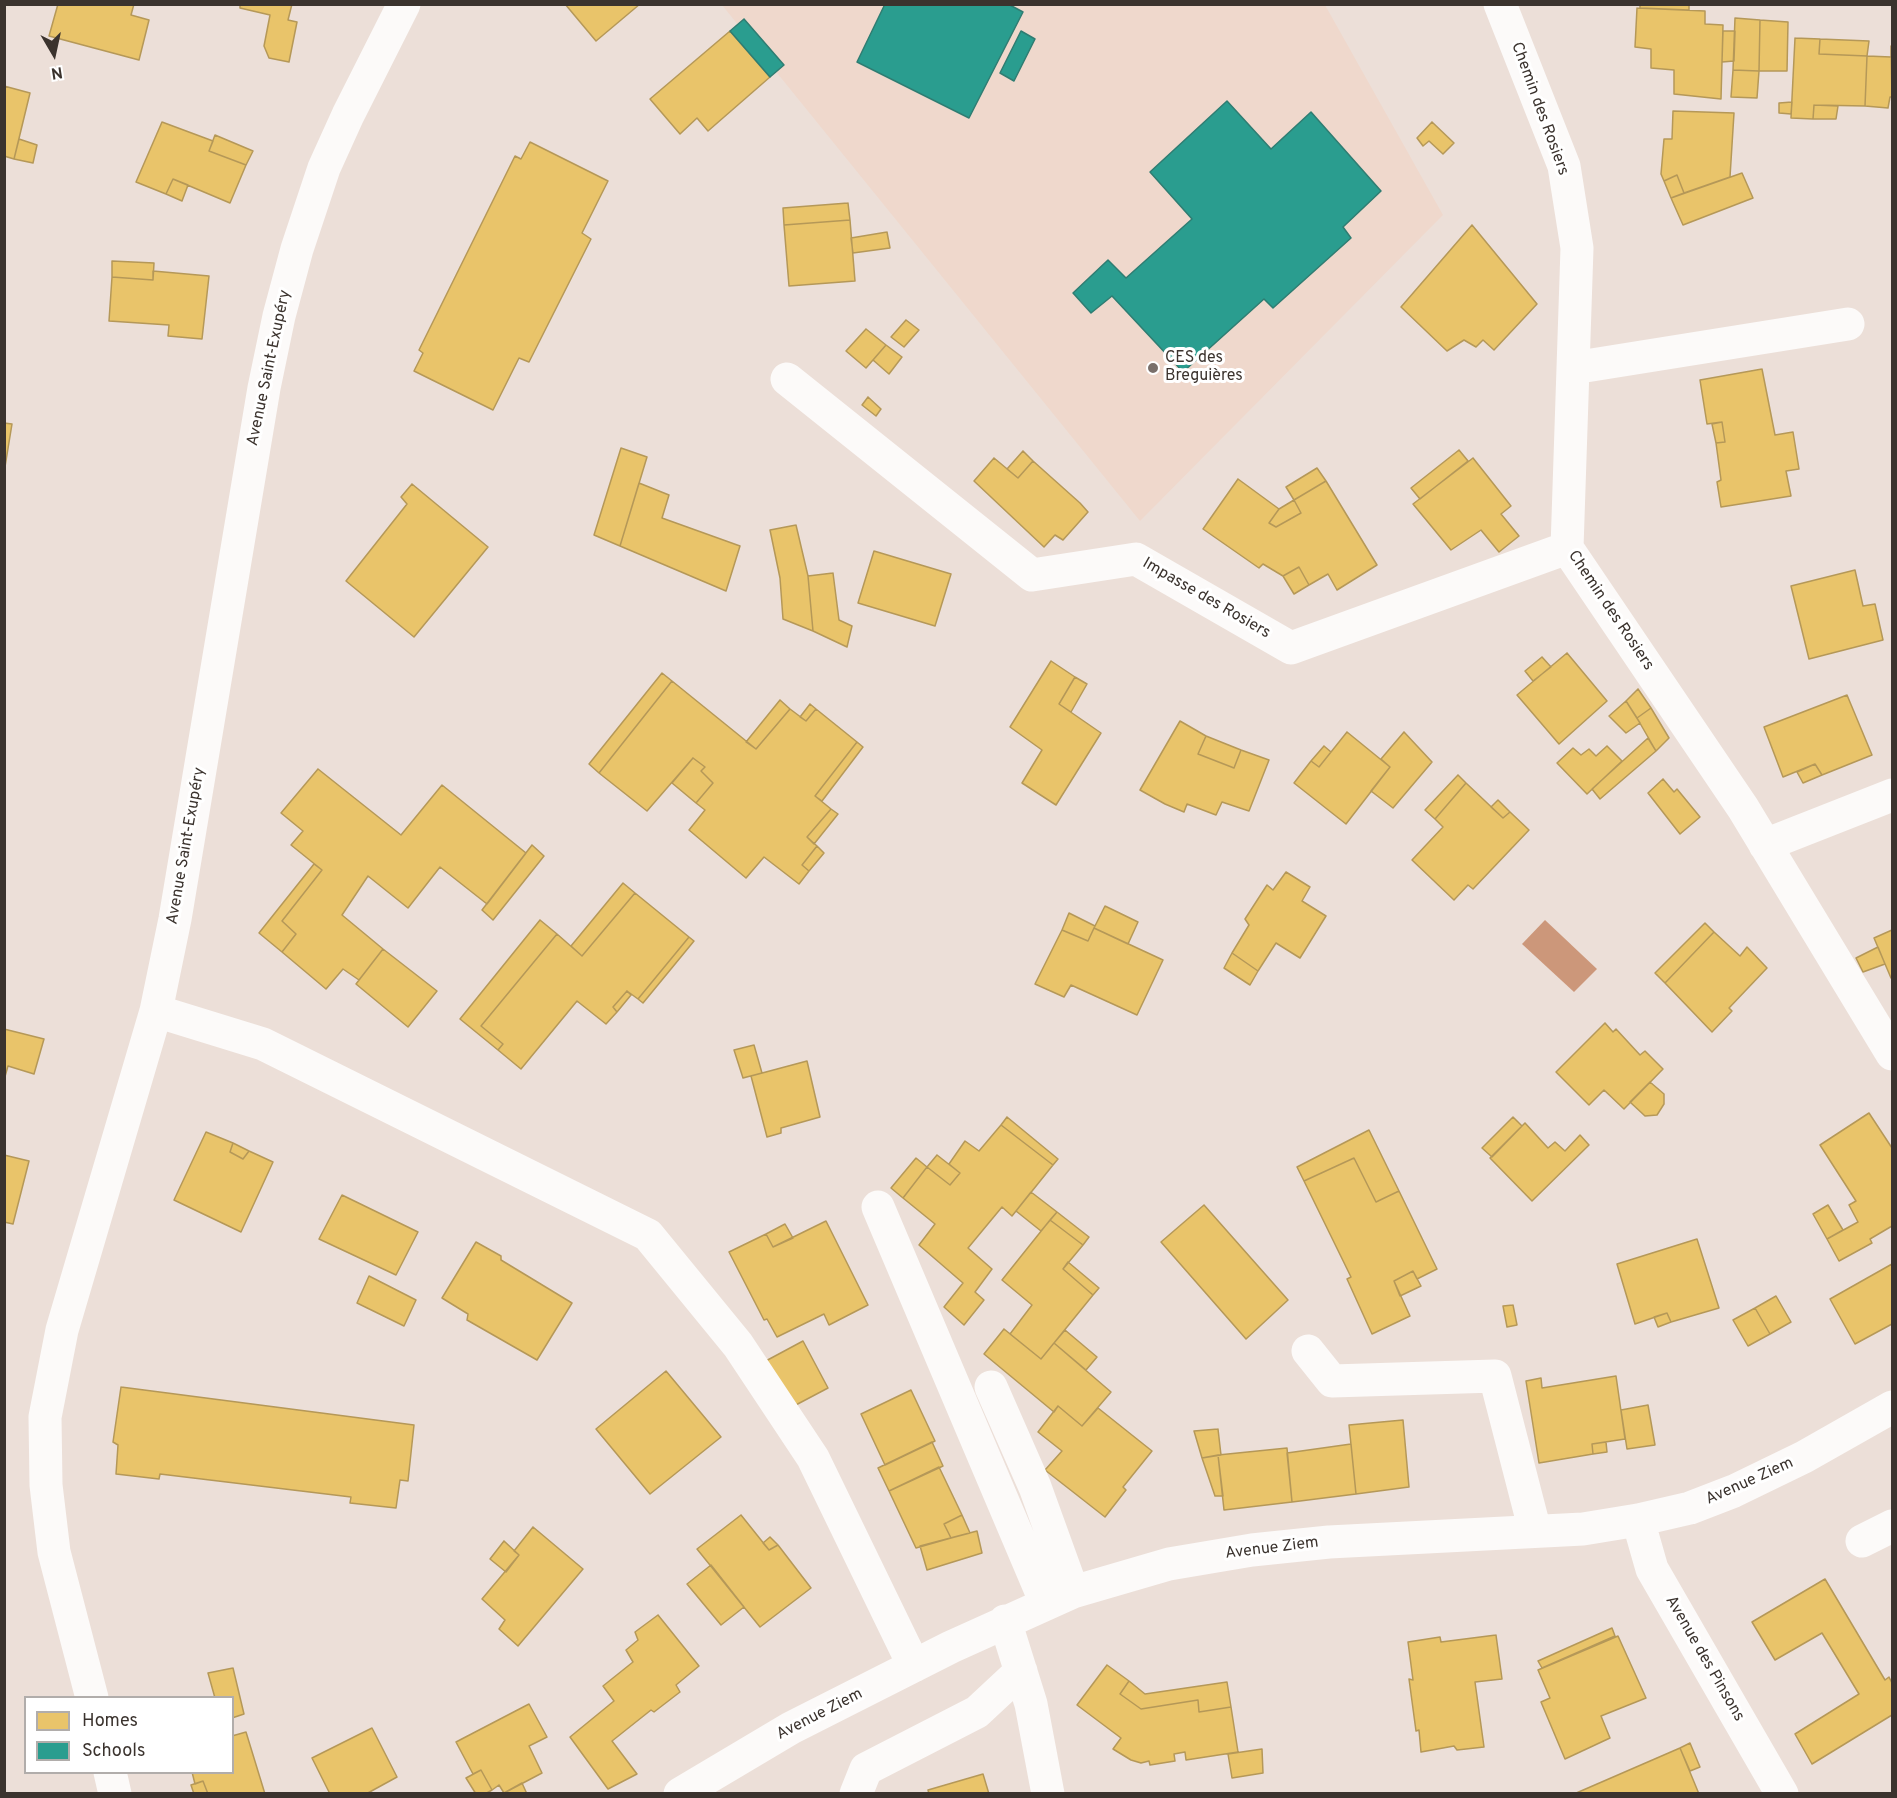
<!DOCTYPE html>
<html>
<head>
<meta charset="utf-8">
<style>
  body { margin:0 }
  #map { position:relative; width:1897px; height:1798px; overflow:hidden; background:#ecdfd8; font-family:Overpass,sans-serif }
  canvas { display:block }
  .frame { position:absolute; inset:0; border:6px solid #3b332e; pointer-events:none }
  .legend { position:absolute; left:24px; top:1696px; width:210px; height:78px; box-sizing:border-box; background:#fff; border:2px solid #b1adab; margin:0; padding:8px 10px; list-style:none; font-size:18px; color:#3b332e }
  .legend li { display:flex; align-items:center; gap:12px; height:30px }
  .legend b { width:30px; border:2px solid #b1adab }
  .north { position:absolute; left:24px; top:24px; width:60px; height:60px; -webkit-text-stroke:4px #fff; paint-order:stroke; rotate:171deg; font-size:16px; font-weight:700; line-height:24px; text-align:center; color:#3b332e }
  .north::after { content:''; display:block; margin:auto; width:21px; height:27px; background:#3b332e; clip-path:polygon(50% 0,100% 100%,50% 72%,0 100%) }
</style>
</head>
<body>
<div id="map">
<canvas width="1897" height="1798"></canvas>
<div class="frame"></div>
<ul class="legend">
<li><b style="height:16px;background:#e9c46a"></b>Homes</li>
<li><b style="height:16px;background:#2a9d8f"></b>Schools</li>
</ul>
<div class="north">N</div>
</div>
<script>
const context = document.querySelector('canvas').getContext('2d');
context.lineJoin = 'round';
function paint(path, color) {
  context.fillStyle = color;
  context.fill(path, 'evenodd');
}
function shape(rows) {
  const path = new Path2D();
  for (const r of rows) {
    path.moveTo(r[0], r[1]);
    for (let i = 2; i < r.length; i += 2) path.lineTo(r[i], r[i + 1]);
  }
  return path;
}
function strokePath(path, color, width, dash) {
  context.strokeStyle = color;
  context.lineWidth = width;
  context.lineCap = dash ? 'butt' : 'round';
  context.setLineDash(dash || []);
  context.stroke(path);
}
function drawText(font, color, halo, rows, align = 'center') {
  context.font = font + ' Overpass,sans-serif';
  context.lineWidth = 6;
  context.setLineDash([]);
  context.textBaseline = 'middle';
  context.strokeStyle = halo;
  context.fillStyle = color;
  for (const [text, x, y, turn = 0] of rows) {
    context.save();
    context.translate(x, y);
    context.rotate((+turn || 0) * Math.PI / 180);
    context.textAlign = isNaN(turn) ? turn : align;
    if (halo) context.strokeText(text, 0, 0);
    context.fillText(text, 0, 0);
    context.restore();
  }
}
paint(shape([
  [722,5,1325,5,1443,215,1140,521]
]), '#efd8cc');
paint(shape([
  [1545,920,1597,969,1574,992,1522,944]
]), '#cc977a');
const homes = shape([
  [58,4,134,4,131,15,149,20,139,60,49,36,58,4],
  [240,4,292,4,288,20,297,22,289,62,269,58,264,46,270,15,240,8,240,4],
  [565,4,640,4,596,41,565,4],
  [1640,4,1689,4,1689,10,1640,8,1640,4],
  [1637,8,1705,11,1705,24,1723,25,1721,99,1674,94,1674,70,1651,68,1651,49,1635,47,1637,8],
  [1735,18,1760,20,1759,71,1733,70,1735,18],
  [1760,20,1788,22,1787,71,1759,71,1760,20],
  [730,31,770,77,708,131,697,118,680,134,650,99,730,31],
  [1723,31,1735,31,1734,61,1722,62,1723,31],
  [1795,38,1820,39,1819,54,1867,56,1865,106,1814,105,1813,119,1791,118,1795,38],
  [1820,39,1869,41,1867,56,1819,54,1820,39],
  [1891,46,1892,97,1890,97,1888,108,1865,106,1867,56,1891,57,1891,46],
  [1733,70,1759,71,1757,98,1731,97,1733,70],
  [4,86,30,93,14,159,4,156,4,86],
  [1792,102,1791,114,1779,113,1779,103,1792,102],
  [1814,105,1838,106,1836,119,1813,119,1814,105],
  [1673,111,1734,113,1730,177,1684,193,1677,175,1664,181,1661,174,1664,139,1672,139,1673,111],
  [162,122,213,141,209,151,246,165,230,203,173,179,166,194,136,182,162,122],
  [1432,122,1454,143,1443,154,1429,141,1423,146,1417,138,1432,122],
  [215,135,253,151,246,165,209,151,215,135],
  [19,139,37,145,33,163,14,159,19,139],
  [530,142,608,181,582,233,591,239,529,362,519,358,493,410,414,371,423,353,419,350,515,156,521,159,530,142],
  [1742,173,1753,198,1683,225,1671,198,1742,173],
  [1677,175,1684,193,1671,198,1664,181,1677,175],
  [173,179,188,185,182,201,166,194,173,179],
  [848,203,850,220,784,225,783,208,848,203],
  [850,220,855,281,789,286,784,225,850,220],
  [1472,225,1537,304,1494,350,1483,340,1476,347,1464,340,1447,351,1401,307,1472,225],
  [887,232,890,248,853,253,851,238,887,232],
  [112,261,154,263,153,280,112,277,112,261],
  [153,271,209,276,202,339,168,336,169,325,109,321,112,277,153,280,153,271],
  [906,320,919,330,904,347,891,337,906,320],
  [866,329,886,345,866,368,846,351,866,329],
  [886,345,902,357,889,374,873,360,886,345],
  [1762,369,1775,435,1793,432,1799,469,1786,471,1791,496,1721,507,1717,482,1721,480,1716,443,1725,442,1722,422,1707,424,1700,380,1762,369],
  [868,397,881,409,876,416,862,405,868,397],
  [1722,422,1725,442,1716,443,1712,424,1722,422],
  [4,423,12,424,4,473,4,423],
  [621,448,647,457,620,546,594,535,621,448],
  [1459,450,1468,461,1420,499,1411,488,1459,450],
  [1023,451,1033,461,1018,478,1007,469,1023,451],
  [994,458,1018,478,1033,461,1080,503,1088,512,1063,540,1055,535,1044,547,974,481,994,458],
  [1473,458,1511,506,1501,514,1519,536,1499,552,1481,530,1451,550,1413,504,1473,458],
  [1317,468,1326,481,1294,500,1286,487,1317,468],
  [1238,479,1279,509,1269,523,1276,527,1301,513,1294,500,1326,481,1377,565,1337,590,1328,574,1309,585,1299,567,1283,576,1263,564,1259,568,1203,529,1238,479],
  [639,483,669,495,662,518,740,546,726,591,620,546,639,483],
  [412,484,488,547,414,637,346,581,407,504,401,497,412,484],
  [1294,500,1301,513,1276,527,1269,523,1279,509,1294,500],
  [796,525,808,576,813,631,783,619,780,578,770,530,796,525],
  [874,551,951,574,935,626,858,603,874,551],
  [1299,567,1309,585,1294,594,1283,576,1299,567],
  [1855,570,1863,606,1875,604,1883,640,1809,659,1791,586,1855,570],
  [833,573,839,620,852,626,847,647,813,631,808,576,833,573],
  [1567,653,1607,701,1559,744,1517,695,1567,653],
  [1542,657,1551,667,1533,681,1525,671,1542,657],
  [1051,661,1075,677,1059,704,1101,733,1056,805,1022,783,1042,750,1010,727,1051,661],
  [662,673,672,681,599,773,589,764,662,673],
  [1075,677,1087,684,1071,712,1059,704,1075,677],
  [672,681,756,749,790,709,806,721,816,709,857,742,815,796,831,809,807,837,817,846,802,865,809,871,799,884,764,857,746,878,689,830,705,810,696,803,713,783,701,771,705,767,693,758,647,811,599,773,672,681],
  [1638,689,1651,708,1637,718,1626,701,1638,689],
  [1847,695,1872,755,1822,775,1815,764,1783,777,1764,727,1847,695],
  [780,700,790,709,756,749,746,742,780,700],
  [1626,701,1640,723,1626,733,1609,716,1626,701],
  [810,704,816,709,806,721,800,717,810,704],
  [1651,708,1669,738,1656,751,1637,718,1651,708],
  [1180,721,1206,736,1198,754,1234,768,1241,750,1269,760,1249,811,1222,802,1216,815,1187,804,1184,812,1165,804,1140,790,1180,721],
  [1347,732,1390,767,1346,824,1294,783,1311,761,1319,767,1347,732],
  [1404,732,1432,762,1393,808,1371,791,1390,767,1381,759,1404,732],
  [1206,736,1241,750,1234,768,1198,754,1206,736],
  [1648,738,1656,751,1600,799,1592,789,1648,738],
  [857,742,863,747,822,801,815,796,857,742],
  [1324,746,1331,752,1319,767,1311,761,1324,746],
  [1607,746,1622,761,1587,794,1557,763,1573,748,1581,755,1589,749,1596,756,1607,746],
  [693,758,705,767,701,771,713,783,696,803,672,783,693,758],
  [1815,764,1822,775,1803,783,1797,772,1815,764],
  [318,769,401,835,442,785,526,853,487,904,440,867,408,908,368,876,342,915,383,949,359,980,343,969,326,989,282,952,296,934,282,921,322,870,291,845,303,831,281,813,318,769],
  [1458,775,1466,783,1435,819,1425,810,1458,775],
  [1663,779,1674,792,1677,789,1700,817,1680,834,1648,793,1663,779],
  [1466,783,1503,818,1510,812,1529,830,1473,889,1468,885,1454,900,1412,860,1443,827,1435,819,1466,783],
  [1498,800,1510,812,1503,818,1491,807,1498,800],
  [831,809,838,814,814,844,807,837,831,809],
  [532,845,544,856,493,920,482,910,532,845],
  [817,846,824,853,809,871,802,865,817,846],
  [314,864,322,870,282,921,296,934,282,952,259,933,314,864],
  [1286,872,1310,887,1302,901,1326,916,1300,958,1276,943,1258,971,1232,953,1249,925,1245,919,1267,885,1273,890,1286,872],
  [623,883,635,893,582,956,571,946,623,883],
  [635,893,689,937,638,999,627,991,613,1007,617,1012,606,1024,577,1001,521,1069,498,1050,503,1044,481,1026,557,934,582,956,635,893],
  [1105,906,1138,922,1128,944,1094,928,1105,906],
  [1069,913,1095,926,1088,941,1062,930,1069,913],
  [540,920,557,934,481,1026,503,1044,498,1050,460,1019,540,920],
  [1705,923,1714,932,1665,983,1655,973,1705,923],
  [1094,928,1163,960,1137,1015,1071,985,1064,997,1035,984,1062,930,1088,941,1094,928],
  [1892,930,1892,977,1891,978,1874,938,1892,930],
  [1714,932,1740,956,1747,947,1767,968,1729,1008,1732,1011,1712,1032,1665,983,1714,932],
  [689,937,694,941,643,1003,638,999,689,937],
  [1878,947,1885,964,1863,972,1856,958,1878,947],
  [383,949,437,991,408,1027,356,984,383,949],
  [1232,953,1258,971,1250,985,1224,968,1232,953],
  [627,991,631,995,617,1012,613,1007,627,991],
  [1605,1023,1613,1032,1616,1029,1640,1055,1645,1051,1663,1069,1624,1109,1604,1090,1589,1105,1556,1072,1605,1023],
  [4,1029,44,1039,34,1074,8,1066,4,1080,4,1029],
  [754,1045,762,1073,743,1078,734,1050,754,1045],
  [807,1061,820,1117,781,1128,781,1133,767,1137,751,1076,807,1061],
  [1650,1082,1664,1094,1664,1104,1657,1115,1645,1116,1630,1102,1650,1082],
  [1869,1113,1892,1148,1892,1226,1870,1239,1872,1243,1839,1261,1827,1239,1858,1222,1849,1205,1856,1201,1820,1145,1869,1113],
  [1007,1117,1058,1159,1053,1165,1001,1125,1007,1117],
  [1513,1117,1522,1126,1492,1157,1482,1148,1513,1117],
  [1525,1123,1548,1148,1555,1142,1565,1151,1580,1135,1589,1145,1532,1201,1490,1158,1525,1123],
  [1001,1125,1053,1165,1012,1216,1002,1207,968,1248,992,1269,975,1292,984,1300,964,1325,944,1307,963,1283,919,1245,935,1224,903,1198,927,1167,950,1185,960,1173,949,1164,965,1141,979,1151,1001,1125],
  [1369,1130,1399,1191,1376,1202,1354,1158,1304,1181,1297,1167,1369,1130],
  [206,1132,233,1143,230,1152,243,1159,249,1151,273,1162,241,1232,174,1200,206,1132],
  [233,1143,249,1151,243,1159,230,1152,233,1143],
  [4,1155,29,1161,13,1224,4,1222,4,1155],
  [937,1155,960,1173,950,1185,927,1167,937,1155],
  [916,1158,927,1167,903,1198,891,1188,916,1158],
  [1354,1158,1376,1202,1399,1191,1437,1269,1417,1279,1413,1271,1394,1281,1410,1316,1372,1334,1347,1279,1351,1277,1304,1181,1354,1158],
  [1031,1192,1057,1212,1041,1231,1016,1211,1031,1192],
  [342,1195,418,1232,396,1275,319,1239,342,1195],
  [1204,1205,1288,1300,1246,1339,1161,1242,1204,1205],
  [1828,1205,1843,1230,1827,1239,1813,1214,1828,1205],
  [1057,1212,1089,1237,1083,1245,1050,1220,1057,1212],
  [1050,1220,1083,1245,1063,1269,1093,1295,1041,1359,1010,1334,1032,1305,1002,1280,1050,1220],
  [826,1221,868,1305,829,1325,824,1314,777,1337,767,1319,764,1320,729,1252,766,1234,773,1247,826,1221],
  [785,1224,793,1238,773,1247,766,1234,785,1224],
  [1697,1239,1719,1308,1671,1322,1667,1313,1635,1324,1617,1264,1697,1239],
  [476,1242,501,1256,501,1260,572,1303,537,1360,467,1320,468,1314,442,1298,476,1242],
  [1068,1262,1099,1288,1093,1295,1063,1269,1068,1262],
  [1892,1264,1892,1324,1855,1344,1830,1299,1892,1264],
  [1413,1271,1421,1286,1400,1296,1394,1281,1413,1271],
  [369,1276,416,1300,404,1326,357,1303,369,1276],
  [1776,1296,1791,1322,1770,1334,1755,1308,1776,1296],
  [1513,1305,1517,1325,1507,1327,1503,1306,1513,1305],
  [1755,1308,1770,1334,1748,1346,1733,1320,1755,1308],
  [1667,1313,1671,1322,1658,1327,1654,1317,1667,1313],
  [1004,1329,1041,1359,1054,1343,1111,1392,1082,1426,1058,1406,1054,1412,984,1354,1004,1329],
  [1065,1330,1097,1357,1086,1370,1054,1343,1065,1330],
  [803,1341,828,1388,792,1407,762,1363,803,1341],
  [666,1371,721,1437,650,1494,596,1429,666,1371],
  [1616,1376,1625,1439,1592,1444,1593,1454,1539,1463,1526,1381,1541,1378,1542,1388,1616,1376],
  [121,1387,414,1425,408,1481,400,1480,396,1508,350,1503,351,1497,160,1474,159,1479,116,1474,118,1445,113,1442,121,1387],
  [911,1390,935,1441,885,1465,861,1414,911,1390],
  [1648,1405,1655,1445,1627,1449,1621,1410,1648,1405],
  [1058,1406,1082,1426,1098,1408,1152,1451,1123,1487,1126,1490,1105,1517,1045,1470,1062,1451,1038,1432,1058,1406],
  [1403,1420,1409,1487,1356,1494,1349,1425,1403,1420],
  [1218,1429,1221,1455,1202,1458,1194,1431,1218,1429],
  [932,1442,943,1466,889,1491,878,1468,932,1442],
  [1606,1442,1607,1452,1593,1454,1592,1444,1606,1442],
  [1351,1444,1356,1494,1292,1502,1287,1453,1351,1444],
  [1287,1448,1292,1502,1224,1510,1218,1455,1287,1448],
  [1218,1455,1223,1496,1215,1496,1202,1458,1218,1455],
  [939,1467,962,1515,944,1524,951,1538,916,1548,889,1491,939,1467],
  [741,1515,769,1550,778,1545,811,1588,760,1627,697,1549,741,1515],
  [962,1515,970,1533,951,1538,944,1524,962,1515],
  [533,1527,583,1569,518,1646,499,1629,505,1620,482,1599,519,1555,514,1551,533,1527],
  [977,1531,982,1553,927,1570,920,1546,977,1531],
  [770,1537,778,1545,769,1550,763,1543,770,1537],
  [504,1541,519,1555,506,1572,490,1559,504,1541],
  [711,1565,744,1607,721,1625,687,1584,711,1565],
  [1825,1579,1885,1680,1889,1677,1892,1683,1892,1715,1812,1764,1795,1734,1859,1694,1822,1633,1775,1660,1752,1622,1825,1579],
  [658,1615,699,1666,676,1685,680,1692,654,1712,651,1710,612,1741,637,1774,608,1789,570,1737,614,1701,603,1686,633,1662,626,1650,638,1640,635,1632,658,1615],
  [1612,1628,1615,1636,1542,1668,1538,1661,1612,1628],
  [1496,1635,1502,1679,1475,1682,1484,1747,1457,1750,1454,1746,1421,1752,1419,1730,1416,1731,1409,1679,1413,1680,1408,1642,1440,1637,1441,1642,1496,1635],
  [1618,1636,1646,1698,1601,1716,1610,1738,1565,1759,1541,1702,1550,1698,1538,1670,1618,1636],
  [1107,1665,1129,1681,1120,1694,1141,1709,1198,1700,1199,1712,1231,1707,1238,1752,1186,1760,1185,1752,1174,1754,1175,1761,1150,1765,1149,1761,1141,1763,1131,1760,1113,1749,1121,1738,1077,1705,1107,1665],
  [233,1668,244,1714,232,1718,232,1698,215,1698,208,1673,233,1668],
  [1129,1681,1145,1694,1227,1682,1231,1707,1199,1712,1198,1700,1141,1709,1120,1694,1129,1681],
  [529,1704,547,1737,529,1746,542,1773,504,1793,499,1785,492,1790,481,1770,473,1774,456,1742,529,1704],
  [372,1728,397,1777,366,1794,330,1794,312,1758,372,1728],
  [246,1732,265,1794,208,1794,203,1781,195,1784,192,1772,232,1772,232,1736,246,1732],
  [1690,1743,1700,1767,1690,1771,1680,1748,1690,1743],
  [1680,1748,1699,1794,1574,1794,1680,1748],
  [1262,1749,1263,1773,1232,1778,1228,1754,1262,1749],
  [481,1770,492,1790,485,1794,476,1794,466,1778,481,1770],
  [983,1774,989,1794,929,1794,928,1790,983,1774],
  [203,1781,208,1794,194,1794,191,1785,203,1781],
  [522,1783,527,1794,504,1794,504,1793,522,1783]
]);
paint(homes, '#e9c46a');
strokePath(homes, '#b59858', 1.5);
const schools = shape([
  [885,4,1008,4,1023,12,969,118,857,62,885,4],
  [744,19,784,65,770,77,730,31,744,19],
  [1021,31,1035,39,1014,81,1000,73,1021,31],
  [1227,101,1271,149,1311,112,1381,191,1343,227,1351,238,1273,308,1264,299,1183,372,1112,296,1091,313,1073,293,1108,260,1126,278,1192,219,1150,172,1227,101]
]);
paint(schools, '#2a9d8f');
strokePath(schools, '#2f7d72', 1.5);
strokePath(shape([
  [1500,4,1564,166,1577,248,1567,548,1743,808,1892,1054],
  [1573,368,1848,324],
  [787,379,1032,575,1136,559,1291,648,1567,548],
  [1765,845,1892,795],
  [156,1011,263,1044,648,1235,738,1345,813,1458,914,1666],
  [878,1207,1046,1603],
  [1308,1351,1332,1381,1495,1376,1535,1531],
  [991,1387,1035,1487,1073,1592],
  [1638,1520,1652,1569,1782,1794],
  [1862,1541,1892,1526],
  [1005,1621,1031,1704,1048,1794],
  [92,1698,54,1552,46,1485,45,1417,62,1330,156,1011,175,919,264,388,279,316,297,249,324,168,348,115,404,4],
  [110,1772,115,1794],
  [680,1794,791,1728,951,1647,1073,1592,1169,1564,1252,1550,1329,1542,1583,1529,1638,1520,1690,1508,1734,1491,1804,1457,1892,1407],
  [856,1794,866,1769,977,1712,1021,1671]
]), '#fcfaf9', 33);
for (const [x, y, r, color] of [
  [1153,368,6,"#796f6a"]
]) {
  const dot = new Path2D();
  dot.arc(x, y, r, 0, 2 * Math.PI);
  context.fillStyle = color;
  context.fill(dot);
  strokePath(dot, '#fff', 2);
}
drawText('16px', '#3b332e', '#fff', [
  ["Chemin des Rosiers",1539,109,70],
  ["Avenue Saint-Exupéry",270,368,-78],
  ["Impasse des Rosiers",1206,599,30],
  ["Chemin des Rosiers",1610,611,56],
  ["Avenue Saint-Exupéry",187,846,-80],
  ["Avenue Ziem",1750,1482,-24],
  ["Avenue Ziem",1272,1549,-7],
  ["Avenue des Pinsons",1704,1659,60],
  ["Avenue Ziem",820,1715,-27]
]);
drawText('16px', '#3b332e', '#fff', [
  ["CES des",1165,359],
  ["Breguières",1165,377]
], 'left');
</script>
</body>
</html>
